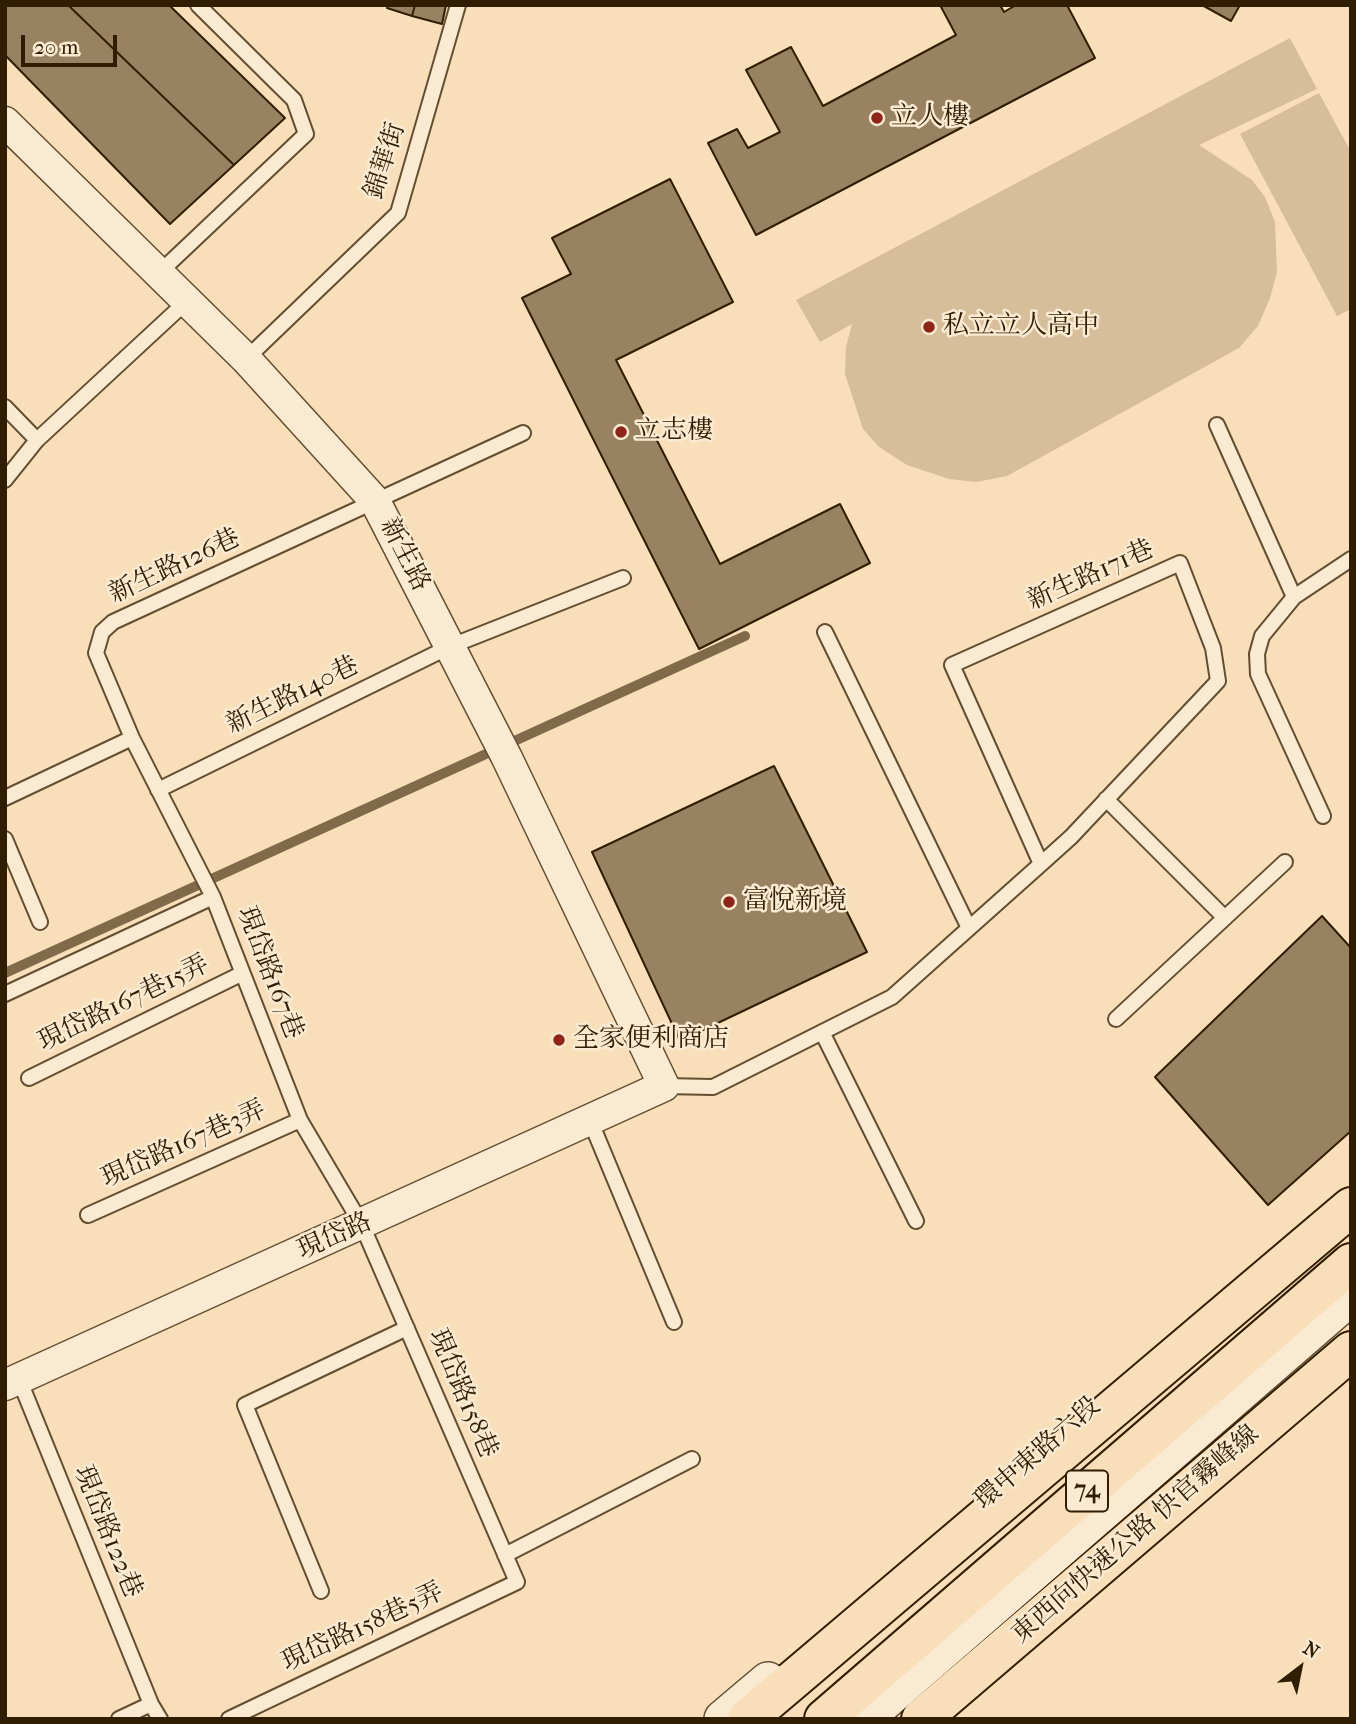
<!DOCTYPE html>
<html>
<head>
<meta charset="utf-8">
<style>
  body { margin:0 }
  #map { position:relative; width:1356px; height:1724px; overflow:hidden; background:#f8dfba; font-family:"IM FELL French Canon",serif }
  canvas { display:block }
  .frame { position:absolute; inset:0; border:7px solid #311d01; pointer-events:none }
  .north { position:absolute; left:1265px; top:1633px; width:70px; height:70px; -webkit-text-stroke:5px #faead2; paint-order:stroke; rotate:32deg; font-size:19px; font-weight:700; line-height:28px; text-align:center; color:#311d01 }
  .north::after { content:''; display:block; margin:auto; width:24px; height:32px; background:#311d01; clip-path:polygon(50% 0,100% 100%,50% 72%,0 100%) }
  .scale { position:absolute; left:21px; top:35px; width:96px; height:32px; box-sizing:border-box; border:4px solid #311d01; border-top:0; padding-left:9px; font-size:21px; line-height:24px; white-space:nowrap; color:#311d01; -webkit-text-stroke:5px #faead2; paint-order:stroke }
</style>
</head>
<body>
<div id="map">
<canvas width="1356" height="1724"></canvas>
<div class="frame"></div>
<div class="north">N</div>
<div class="scale">20 m</div>
</div>
<script>
const context = document.querySelector('canvas').getContext('2d');
context.lineJoin = 'round';
function paint(path, color) {
  context.fillStyle = color;
  context.fill(path, 'evenodd');
}
function shape(rows) {
  const path = new Path2D();
  for (const r of rows) {
    path.moveTo(r[0], r[1]);
    for (let i = 2; i < r.length; i += 2) path.lineTo(r[i], r[i + 1]);
  }
  return path;
}
function strokePath(path, color, width, dash) {
  context.strokeStyle = color;
  context.lineWidth = width;
  context.lineCap = dash ? 'butt' : 'round';
  context.setLineDash(dash || []);
  context.stroke(path);
}
function drawText(font, color, halo, rows, align = 'center') {
  context.font = font + ' "IM FELL French Canon","Noto Serif TC",serif';
  context.lineWidth = 5;
  context.setLineDash([]);
  context.textBaseline = 'middle';
  context.strokeStyle = halo;
  context.fillStyle = color;
  for (const [text, x, y, turn = 0] of rows) {
    context.save();
    context.translate(x, y);
    context.rotate((+turn || 0) * Math.PI / 180);
    context.textAlign = isNaN(turn) ? turn : align;
    if (halo) context.strokeText(text, 0, 0);
    context.fillText(text, 0, 0);
    context.restore();
  }
}
paint(shape([
  [1290,38,1317,89,1199,145,1252,180,1265,197,1275,222,1277,272,1270,298,1258,326,1239,348,1007,476,976,482,949,479,907,465,879,447,863,429,845,374,846,347,852,324,820,342,796,300],
  [1319,93,1351,152,1351,309,1337,316,1240,134]
]), '#d6be9b');
strokePath(shape([
  [5,973,745,636]
]), '#806a4a', 10);
const building = shape([
  [5,5,68,5,234,165,170,224,5,55,5,5],
  [68,5,169,5,285,118,234,165,68,5],
  [388,5,415,5,412,16,387,8,388,5],
  [415,5,446,5,442,24,412,16,415,5],
  [940,5,1000,5,1004,12,1016,5,1067,5,1095,58,756,235,708,143,737,129,748,148,780,132,746,70,791,47,823,106,956,35,940,5],
  [1202,5,1240,5,1231,21,1202,5],
  [670,179,733,302,616,360,720,564,840,504,870,563,699,649,522,298,571,274,552,238,670,179],
  [774,766,867,952,680,1041,592,852,774,766],
  [1322,916,1351,948,1351,1131,1268,1205,1155,1077,1322,916]
]);
paint(building, '#988261');
strokePath(building, '#311d01', 2);
const service = shape([
  [159,273,306,134,294,100,198,5],
  [246,359,398,213,458,5],
  [5,407,37,440],
  [1217,425,1294,597],
  [5,480,37,440,186,302],
  [825,632,969,928],
  [158,790,451,646,623,578],
  [5,798,132,738],
  [1106,799,1225,918],
  [1323,816,1258,674,1257,654,1262,636,1294,597,1351,559],
  [5,839,40,922],
  [5,994,213,897],
  [1116,1019,1285,862],
  [822,1032,916,1221],
  [29,1078,241,974],
  [664,1086,713,1087,892,997,1041,864,1071,837,1218,681,1213,648,1180,563,952,665,1041,864],
  [590,1120,674,1322],
  [88,1215,300,1120],
  [19,1379,151,1704,160,1719],
  [505,1555,692,1459],
  [321,1591,245,1405,407,1328],
  [119,1719,151,1704],
  [229,1719,517,1582,362,1225,300,1120,213,897,132,738,96,653,102,632,113,622,523,433]
]);
const minor = shape([
  [5,122,246,359,375,501,507,758,664,1086,5,1385]
]);
const tertiary = shape([
  [723,1719,768,1681],
  [864,1719,1351,1296]
]);
const trunk = shape([
  [747,1719,1351,1207],
  [824,1719,1351,1263],
  [921,1719,1351,1351]
]);
strokePath(service, '#634e2f', 18);
strokePath(minor, '#634e2f', 33);
strokePath(tertiary, '#634e2f', 40);
strokePath(trunk, '#311d01', 42);
strokePath(service, '#faead2', 14);
strokePath(minor, '#faead2', 30);
strokePath(tertiary, '#faead2', 37);
strokePath(trunk, '#f8dfba', 38);
for (const [x, y, r, color] of [
  [877,118,7,"#8f2418"],
  [929,327,7,"#8f2418"],
  [621,432,7,"#8f2418"],
  [729,902,7,"#8f2418"],
  [559,1040,7,"#8f2418"]
]) {
  const dot = new Path2D();
  dot.arc(x, y, r, 0, 2 * Math.PI);
  context.fillStyle = color;
  context.fill(dot);
  strokePath(dot, '#faead2', 2.5);
}
for (const [x, y, w] of [
  [1087,1491,42]
]) {
  const box = new Path2D();
  box.roundRect(x - w / 2, y - 20.5, w, 41, 5);
  context.fillStyle = '#faead2';
  context.fill(box);
  strokePath(box, '#311d01', 2);
}
drawText('bold 24px', '#311d01', null, [
  ["74",1087,1491]
]);
drawText('26px', '#311d01', '#faead2', [
  ["立人樓",891,118],
  ["私立立人高中",943,327],
  ["立志樓",635,432],
  ["富悅新境",743,902],
  ["全家便利商店",573,1040]
], 'left');
drawText('26px', '#311d01', '#faead2', [
  ["錦華街",386,161,-72],
  ["新生路",404,555,63],
  ["新生路126巷",175,567,-25],
  ["新生路171巷",1091,576,-24],
  ["新生路140巷",293,696,-26],
  ["現岱路167巷",269,973,69],
  ["現岱路167巷15弄",124,1004,-26],
  ["現岱路167巷3弄",184,1145,-24],
  ["現岱路",335,1237,-24],
  ["現岱路158巷",462,1394,67],
  ["環中東路六段",1038,1454,-41],
  ["現岱路122巷",107,1532,68],
  ["東西向快速公路 快官霧峰線",1136,1535,-41],
  ["現岱路158巷5弄",363,1628,-25]
]);
</script>
</body>
</html>
